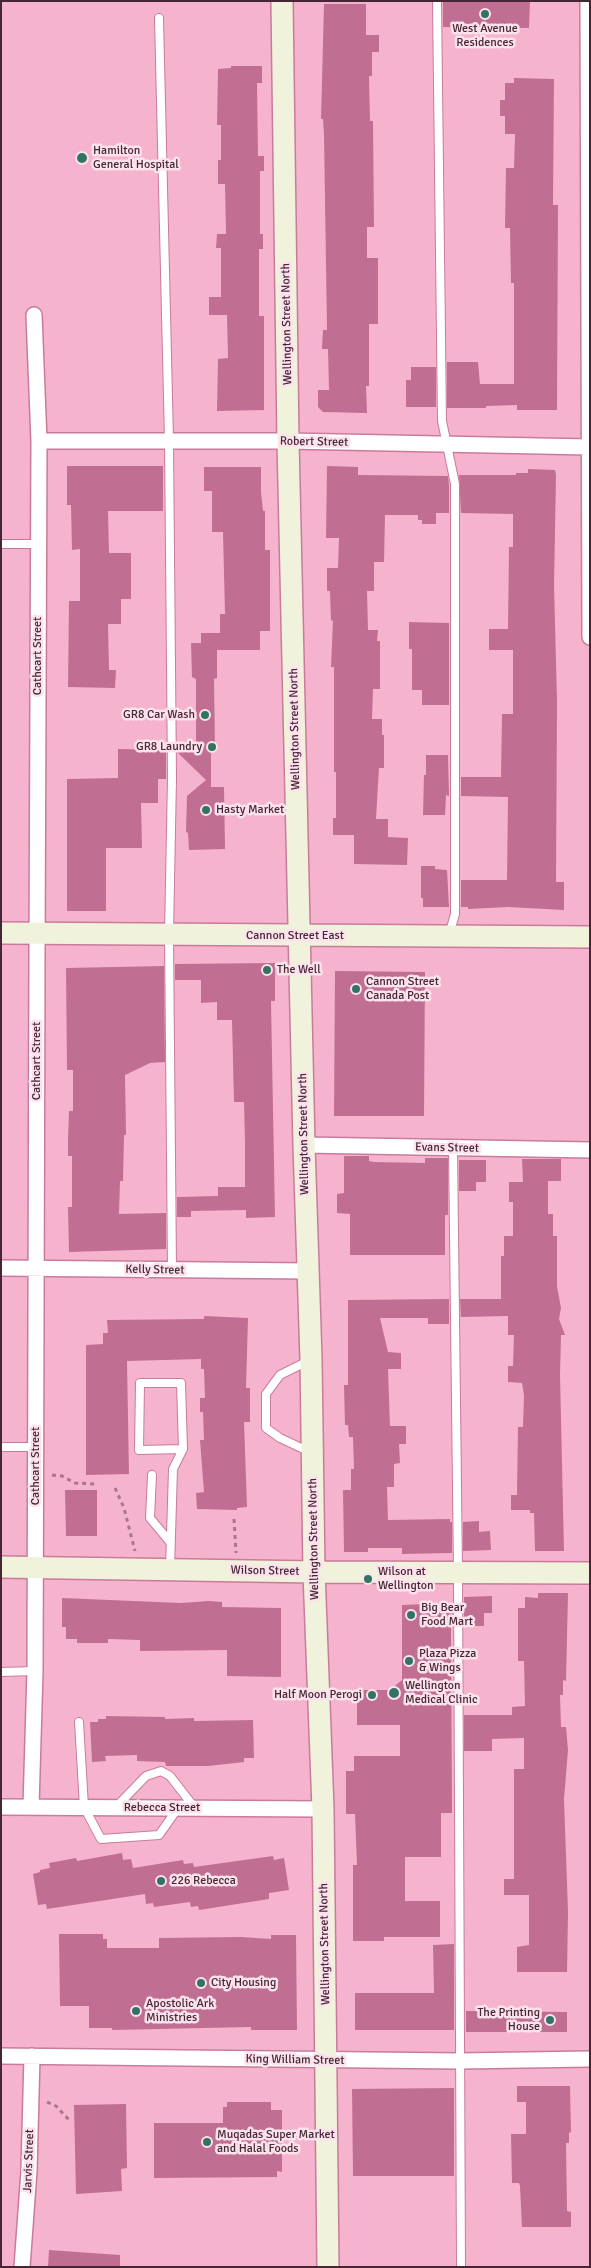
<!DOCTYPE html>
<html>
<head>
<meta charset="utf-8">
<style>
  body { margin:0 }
  #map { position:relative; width:591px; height:2268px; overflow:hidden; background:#f6b3ce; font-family:Signika,sans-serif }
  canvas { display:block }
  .frame { position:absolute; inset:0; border:2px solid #462634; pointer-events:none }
</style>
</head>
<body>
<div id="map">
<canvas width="591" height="2268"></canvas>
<div class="frame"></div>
</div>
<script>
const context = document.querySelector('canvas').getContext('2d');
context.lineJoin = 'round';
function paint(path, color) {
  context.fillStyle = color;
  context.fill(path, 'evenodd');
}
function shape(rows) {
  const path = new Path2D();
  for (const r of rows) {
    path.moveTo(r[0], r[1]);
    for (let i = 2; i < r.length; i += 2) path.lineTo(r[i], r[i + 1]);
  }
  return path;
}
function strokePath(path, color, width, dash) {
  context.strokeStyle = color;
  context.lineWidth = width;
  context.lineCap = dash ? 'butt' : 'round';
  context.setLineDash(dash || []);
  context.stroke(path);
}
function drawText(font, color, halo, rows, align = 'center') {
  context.font = font + ' Signika,sans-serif';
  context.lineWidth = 5;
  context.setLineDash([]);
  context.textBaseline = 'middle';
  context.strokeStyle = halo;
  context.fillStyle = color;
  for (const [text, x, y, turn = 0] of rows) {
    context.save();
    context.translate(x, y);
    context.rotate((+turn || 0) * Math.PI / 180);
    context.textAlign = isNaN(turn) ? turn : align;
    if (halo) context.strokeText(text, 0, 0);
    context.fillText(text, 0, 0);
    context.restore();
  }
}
paint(shape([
  [443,1,530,1,529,28,443,27],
  [324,4,366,4,366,35,379,35,379,52,372,52,372,76,369,76,370,121,373,121,374,227,367,227,367,258,378,258,378,324,369,324,369,386,366,386,367,413,323,412,318,407,318,390,329,390,328,349,322,349,323,330,327,330,324,136,323,119,321,119],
  [231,66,262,66,262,83,257,83,258,156,264,156,264,171,260,171,260,234,263,234,263,249,259,249,259,316,264,316,264,410,217,411,218,359,228,358,227,315,209,315,209,297,221,297,221,248,216,248,217,234,226,234,225,184,218,184,218,160,221,160,221,125,217,125,218,69,231,68],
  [514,78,554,79,553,205,558,205,557,410,517,410,517,405,486,406,486,408,447,408,447,362,478,362,480,384,514,384,514,283,511,283,510,228,505,228,506,168,514,168,515,134,505,134,505,116,500,116,500,100,505,100,505,83,514,83],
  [411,367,436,367,436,407,406,407,406,380,411,380],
  [67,466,163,466,163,511,108,511,109,553,131,553,131,599,121,599,121,624,108,624,109,670,116,670,115,688,68,687,69,601,80,601,80,549,72,550,71,505,67,505],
  [327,466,358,467,358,475,448,476,449,485,449,513,436,513,436,524,422,524,422,520,418,520,418,515,385,515,384,562,374,562,374,591,367,591,368,630,378,630,377,641,380,641,380,689,373,689,372,719,382,719,382,735,384,735,384,768,379,768,376,819,388,819,388,837,408,838,407,865,354,864,354,835,333,835,333,818,336,818,336,772,334,772,334,667,331,667,333,620,331,621,330,591,327,591,327,568,338,568,339,538,326,538],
  [204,467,261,467,261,492,263,511,265,511,265,550,270,550,270,631,260,631,260,650,217,650,217,678,214,679,215,750,211,750,211,787,224,787,225,849,189,850,188,833,186,832,187,796,206,780,177,752,196,751,196,679,192,677,191,643,201,643,201,633,220,633,220,614,225,614,223,532,212,532,212,491,204,491],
  [528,469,555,470,556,475,554,585,557,701,556,882,564,882,564,910,508,907,468,909,468,907,461,907,461,880,507,880,508,797,461,796,461,777,501,777,502,714,513,714,513,650,489,650,489,629,508,629,509,547,513,547,513,514,461,513,459,475,516,475,516,473,528,473],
  [409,622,449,623,449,705,422,705,422,690,412,690,412,649,409,649],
  [118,749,166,750,166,779,158,779,158,803,141,803,142,848,106,848,106,911,67,911,67,779,118,778],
  [426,755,448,755,449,796,446,795,445,815,423,815,424,775,426,775],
  [421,866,435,866,435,869,447,870,449,907,423,907,423,898,421,898],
  [275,963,275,1001,271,1001,275,1217,246,1218,246,1210,191,1211,191,1217,177,1217,177,1197,218,1196,218,1187,245,1187,245,1143,244,1102,234,1102,232,1020,217,1020,217,1002,201,1003,201,980,175,980,175,964],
  [164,966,165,1062,150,1063,125,1075,126,1135,124,1135,123,1181,120,1181,119,1214,166,1213,166,1249,69,1252,68,1207,72,1207,72,1156,68,1156,68,1140,69,1111,73,1111,73,1070,67,1070,66,968],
  [335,971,425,972,424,1116,334,1116],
  [344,1156,369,1156,369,1161,374,1162,425,1163,425,1158,448,1158,448,1215,445,1215,445,1255,350,1255,350,1214,337,1213,337,1194,344,1193],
  [522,1159,561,1159,561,1181,548,1181,548,1214,553,1214,553,1236,557,1236,557,1286,561,1308,559,1319,565,1335,561,1335,560,1375,564,1551,535,1551,534,1513,530,1513,530,1510,511,1510,511,1495,517,1495,518,1427,523,1427,524,1395,522,1383,508,1382,508,1366,513,1366,514,1335,508,1335,508,1316,461,1317,460,1299,501,1299,501,1256,504,1256,504,1236,513,1236,513,1202,509,1202,509,1182,523,1182],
  [459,1160,486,1160,486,1182,476,1182,476,1191,459,1191],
  [449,1299,449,1324,428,1324,428,1318,380,1318,388,1352,401,1353,401,1369,388,1369,390,1426,406,1426,406,1444,399,1444,400,1463,394,1464,394,1487,387,1487,388,1520,450,1519,450,1522,452,1522,452,1553,402,1554,402,1548,368,1548,368,1552,344,1552,343,1490,351,1490,351,1469,354,1469,353,1437,349,1437,348,1425,345,1425,344,1385,348,1385,348,1300],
  [204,1316,248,1318,246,1388,250,1388,250,1422,244,1422,247,1507,237,1508,237,1510,197,1509,196,1493,204,1492,200,1440,204,1440,203,1412,200,1412,200,1398,205,1398,204,1369,201,1369,201,1359,127,1361,129,1474,86,1475,86,1345,103,1344,103,1333,108,1333,107,1320,204,1319],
  [65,1490,97,1490,97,1536,66,1536],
  [479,1521,479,1532,490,1531,491,1550,463,1551,463,1522],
  [538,1593,568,1593,566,1681,563,1680,563,1695,560,1695,561,1727,566,1727,568,1750,564,1799,568,1912,567,1972,517,1972,517,1947,529,1945,529,1895,504,1895,504,1879,514,1879,514,1769,524,1769,524,1738,492,1739,492,1751,464,1751,464,1715,512,1715,512,1707,525,1706,524,1661,518,1661,518,1608,525,1608,525,1597,538,1598],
  [492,1596,492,1613,484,1613,484,1626,464,1626,464,1597],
  [62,1598,181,1603,209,1601,222,1602,222,1607,281,1608,281,1677,227,1676,227,1650,140,1651,140,1640,108,1639,108,1643,77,1643,77,1639,66,1639,66,1627,62,1627],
  [453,1603,453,1626,451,1626,452,1813,441,1813,441,1857,405,1857,405,1901,440,1901,440,1937,384,1937,384,1941,353,1941,353,1865,357,1865,355,1814,346,1814,346,1771,354,1771,354,1756,400,1756,400,1725,357,1725,357,1690,390,1690,402,1680,402,1605],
  [106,1716,165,1717,165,1719,194,1718,194,1721,253,1720,254,1758,244,1758,244,1762,208,1766,166,1766,165,1762,137,1761,137,1755,105,1756,106,1761,92,1762,90,1722,98,1722,98,1719,106,1719],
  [122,1853,123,1860,131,1859,133,1868,183,1860,184,1864,193,1863,194,1867,273,1856,274,1860,284,1858,289,1890,269,1893,269,1899,199,1910,198,1906,191,1907,190,1902,154,1907,153,1903,146,1904,145,1894,47,1909,46,1904,38,1905,33,1874,40,1872,40,1870,50,1868,49,1863,76,1858,77,1861],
  [59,1934,103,1934,103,1939,107,1939,107,1948,159,1948,159,1938,241,1937,271,1939,271,1935,296,1935,297,2030,251,2030,251,2027,112,2030,112,2028,89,2028,89,2006,60,2006],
  [454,1944,454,2030,355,2030,355,1993,434,1993,433,1945],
  [466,2011,567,2012,567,2032,466,2032],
  [517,2086,570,2086,571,2133,569,2132,569,2143,566,2143,567,2211,571,2212,571,2227,522,2227,520,2186,519,2183,512,2183,511,2134,526,2134,526,2102,517,2102],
  [454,2088,454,2176,353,2176,352,2089],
  [227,2102,271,2102,271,2110,282,2110,282,2172,277,2171,277,2177,154,2178,154,2123,223,2123,223,2107,227,2107],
  [126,2104,127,2168,121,2169,122,2191,76,2194,74,2105],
  [49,2250,120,2255,120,2267,48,2267]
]), '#c06f92');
const service = shape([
  [437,1,442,421,455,484,455,914,449,935],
  [159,18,169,440,172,778,169,934,172,1270],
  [1,544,38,544],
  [453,1148,458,1572,461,2267],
  [310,1360,280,1375,266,1394,266,1428,280,1438,310,1452],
  [1,1447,36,1447],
  [152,1475,150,1518,170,1542],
  [170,1569,173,1469,183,1449,181,1383,140,1383,139,1450,183,1449],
  [1,1672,35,1671],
  [79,1722,84,1807,101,1839,159,1835,178,1808],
  [116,1807,146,1776,161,1771,170,1776,194,1807]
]);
const minor = shape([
  [588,1,590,637],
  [39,441,288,441,590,447],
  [304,1145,590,1150],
  [1,1268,309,1271],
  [1,1807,323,1809],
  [31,1807,35,1671,37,952,39,441,34,315],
  [1,2056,460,2061,590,2059],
  [22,2267,29,2171,32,2056]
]);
const secondary = shape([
  [282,1,288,441,304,1145,311,1359,314,1572,323,1809,328,2267],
  [1,933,590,937],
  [1,1567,314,1572,590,1573]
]);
strokePath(service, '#c97b9c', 10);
strokePath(minor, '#c97b9c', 18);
strokePath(secondary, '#c97b9c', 24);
strokePath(shape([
  [52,1475,62,1476,75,1483,95,1484],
  [115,1488,124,1508,135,1551],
  [234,1519,236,1553],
  [47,2102,56,2106,71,2122]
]), '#a9768b', 3, [4, 4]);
strokePath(service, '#fff', 8);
strokePath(minor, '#fff', 15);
strokePath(secondary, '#f0f2dc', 21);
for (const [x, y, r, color] of [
  [485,14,5,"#337362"],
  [82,158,6,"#337362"],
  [205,715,5,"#337362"],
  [212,747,5,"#337362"],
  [206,810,5,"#337362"],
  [267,970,5,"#337362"],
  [356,989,5,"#337362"],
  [368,1579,5,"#337362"],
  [411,1615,5,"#337362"],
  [409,1661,5,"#337362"],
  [394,1693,6,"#337362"],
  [372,1695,5,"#337362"],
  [161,1881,5,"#337362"],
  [201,1983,5,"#337362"],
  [136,2011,5,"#337362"],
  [550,2020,5,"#337362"],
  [207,2142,5,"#337362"]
]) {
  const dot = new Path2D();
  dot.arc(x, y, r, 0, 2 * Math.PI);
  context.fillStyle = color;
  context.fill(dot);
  strokePath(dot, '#fce2ec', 2);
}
drawText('12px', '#462634', '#fce2ec', [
  ["West Avenue",485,29,"center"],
  ["Residences",485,43,"center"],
  ["Hamilton",93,151],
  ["General Hospital",93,165],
  ["GR8 Car Wash",195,715,"right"],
  ["GR8 Laundry",202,747,"right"],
  ["Hasty Market",216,810],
  ["The Well",277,970],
  ["Cannon Street",366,982],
  ["Canada Post",366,996],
  ["Wilson at",378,1572],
  ["Wellington",378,1586],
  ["Big Bear",421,1608],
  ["Food Mart",421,1622],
  ["Plaza Pizza",419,1654],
  ["& Wings",419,1668],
  ["Wellington",405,1686],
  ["Medical Clinic",405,1700],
  ["Half Moon Perogi",362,1695,"right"],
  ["226 Rebecca",171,1881],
  ["City Housing",211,1983],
  ["Apostolic Ark",146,2004],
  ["Ministries",146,2018],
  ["The Printing",540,2013,"right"],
  ["House",540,2027,"right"],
  ["Muqadas Super Market",217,2135],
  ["and Halal Foods",217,2149]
], 'left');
drawText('12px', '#462634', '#fce2ec', [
  ["Wellington Street North",287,324,-91],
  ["Robert Street",314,442,1],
  ["Cathcart Street",38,656,-90],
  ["Wellington Street North",295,729,-91],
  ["Cannon Street East",295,936],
  ["Cathcart Street",37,1061,-90],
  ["Wellington Street North",304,1134,-91],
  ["Evans Street",447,1148,1],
  ["Kelly Street",155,1270,1],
  ["Cathcart Street",36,1466,-90],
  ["Wellington Street North",314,1539,-91],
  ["Wilson Street",265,1571,1],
  ["Rebecca Street",162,1808],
  ["Wellington Street North",325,1944,-91],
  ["King William Street",295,2060,1],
  ["Jarvis Street",29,2161,-88]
]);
</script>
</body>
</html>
